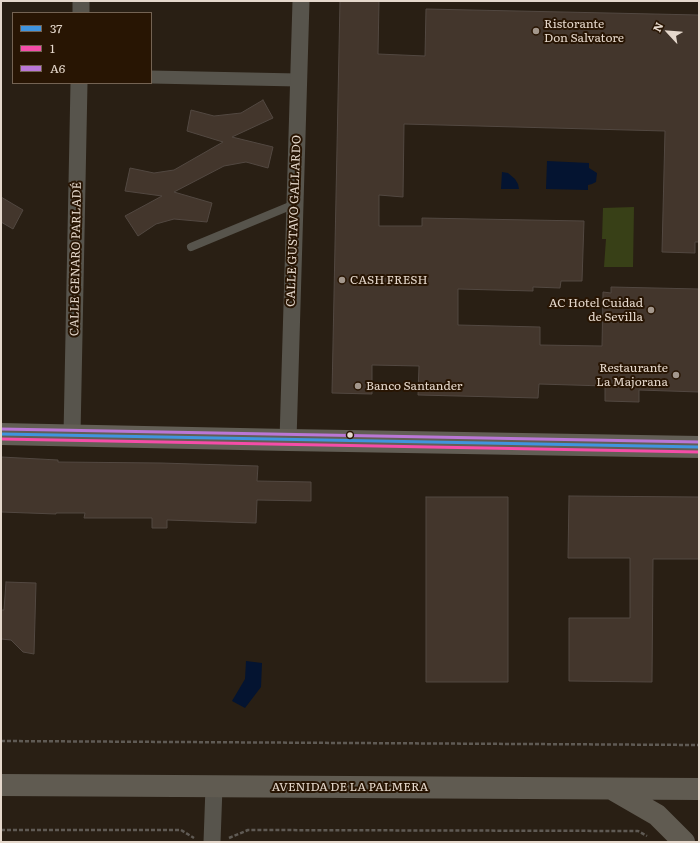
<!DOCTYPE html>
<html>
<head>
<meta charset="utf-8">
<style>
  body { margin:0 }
  #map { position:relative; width:700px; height:843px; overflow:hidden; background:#291f14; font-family:Literata,serif }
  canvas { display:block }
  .frame { position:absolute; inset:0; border:2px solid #e5d8cc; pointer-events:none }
  .legend { position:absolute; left:12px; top:12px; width:140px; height:72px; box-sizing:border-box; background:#281503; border:1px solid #746353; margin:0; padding:5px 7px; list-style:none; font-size:12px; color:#e5d8cc }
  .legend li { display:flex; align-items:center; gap:8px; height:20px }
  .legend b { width:20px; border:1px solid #746353 }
  .north { position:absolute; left:648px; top:12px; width:40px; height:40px; -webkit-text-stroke:3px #281503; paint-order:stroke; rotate:296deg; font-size:11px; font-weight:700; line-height:16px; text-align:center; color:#e5d8cc }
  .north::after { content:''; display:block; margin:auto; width:14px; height:18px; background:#e5d8cc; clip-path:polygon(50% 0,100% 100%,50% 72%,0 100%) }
</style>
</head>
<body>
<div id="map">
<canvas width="700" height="843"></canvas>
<div class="frame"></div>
<ul class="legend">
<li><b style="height:5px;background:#4094de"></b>37</li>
<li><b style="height:5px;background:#f54da8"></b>1</li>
<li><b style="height:5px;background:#ba77d6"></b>A6</li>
</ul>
<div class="north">N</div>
</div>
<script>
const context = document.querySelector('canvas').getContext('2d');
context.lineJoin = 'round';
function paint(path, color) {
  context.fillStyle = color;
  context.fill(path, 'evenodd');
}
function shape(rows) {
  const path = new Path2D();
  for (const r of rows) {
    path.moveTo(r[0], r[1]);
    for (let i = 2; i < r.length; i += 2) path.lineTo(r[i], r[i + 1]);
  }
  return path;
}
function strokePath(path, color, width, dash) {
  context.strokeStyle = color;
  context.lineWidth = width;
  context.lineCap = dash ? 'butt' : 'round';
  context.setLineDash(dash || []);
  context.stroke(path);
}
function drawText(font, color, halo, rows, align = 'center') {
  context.font = font + ' Literata,serif';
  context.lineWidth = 4;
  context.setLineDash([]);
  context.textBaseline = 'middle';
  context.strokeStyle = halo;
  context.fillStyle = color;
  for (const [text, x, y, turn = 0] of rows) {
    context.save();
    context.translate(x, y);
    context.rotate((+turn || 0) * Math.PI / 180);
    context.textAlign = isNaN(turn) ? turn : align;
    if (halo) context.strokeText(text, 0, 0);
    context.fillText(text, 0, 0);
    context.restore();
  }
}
paint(shape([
  [634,207,633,267,604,267,606,239,602,239,603,208]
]), '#384017');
paint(shape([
  [547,161,589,163,589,168,597,173,596,182,592,184,588,185,588,190,546,189],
  [502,172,508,173,515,179,518,184,519,189,501,189],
  [246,661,262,663,261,687,245,708,232,701,245,679]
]), '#041431');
const building = shape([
  [340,1,379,1,378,54,425,56,426,9,699,15,699,242,695,242,695,253,662,252,665,131,404,124,403,197,379,195,379,226,422,226,422,218,584,221,582,281,561,281,560,288,533,287,533,291,458,289,458,325,540,327,540,345,602,346,603,292,611,293,611,287,699,289,699,392,639,390,639,402,605,401,605,386,539,384,538,398,418,395,419,366,372,365,372,394,332,393,340,1],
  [263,100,273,118,232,137,273,147,268,168,246,162,224,166,174,192,212,203,207,222,174,219,156,224,138,236,125,216,162,196,125,191,130,168,154,173,174,170,223,142,187,131,191,110,214,116,241,113,263,100],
  [1,197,23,210,13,229,1,222,1,197],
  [1,457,58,460,58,462,161,463,258,466,257,481,311,482,311,501,257,500,256,523,167,520,167,528,152,528,152,518,84,518,85,513,56,513,56,514,1,512,1,457],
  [569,496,699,497,699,559,653,559,652,682,569,681,569,618,630,618,630,558,568,558,569,496],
  [426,497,508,497,508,682,426,682,426,497],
  [6,582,36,583,34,654,23,652,11,640,1,639,1,610,4,610,6,582]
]);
paint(building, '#43362c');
strokePath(building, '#524841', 1);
strokePath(shape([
  [1,741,699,745],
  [1,830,181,830,194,838],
  [229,838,248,830,638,831,647,836]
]), '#5f5a54', 2.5, [4, 2]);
strokePath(shape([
  [191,247,295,204]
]), '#57544c', 8);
strokePath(shape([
  [151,77,298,80]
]), '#57544c', 13);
strokePath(shape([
  [81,13,81,1],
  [72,435,79,83],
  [288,440,301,1],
  [212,842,214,787]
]), '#57544c', 17);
strokePath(shape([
  [1,434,288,440,699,447]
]), '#625e55', 22);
strokePath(shape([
  [1,785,699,789],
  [612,789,657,815,684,842]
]), '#605b51', 22);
strokePath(shape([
  [1,434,699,447]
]), '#4094de', 3);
strokePath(shape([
  [1,439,699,452]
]), '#f54da8', 3);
strokePath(shape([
  [1,429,699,442]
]), '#ba77d6', 3);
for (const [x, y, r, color] of [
  [536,31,4,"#a3978c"],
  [342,280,4,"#a3978c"],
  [651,310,4,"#a3978c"],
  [676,375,4,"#a3978c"],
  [358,386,4,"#a3978c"],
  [350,435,3.5,"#e5d8cc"]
]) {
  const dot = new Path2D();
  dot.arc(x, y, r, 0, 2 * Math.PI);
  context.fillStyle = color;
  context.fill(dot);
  strokePath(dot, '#281503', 1.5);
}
drawText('12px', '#e5d8cc', '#281503', [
  ["Ristorante",544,24],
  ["Don Salvatore",544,38],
  ["CASH FRESH",350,280],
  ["AC Hotel Cuidad",643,303,"right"],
  ["de Sevilla",643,317,"right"],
  ["Restaurante",668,368,"right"],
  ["La Majorana",668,382,"right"],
  ["Banco Santander",366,386]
], 'left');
drawText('12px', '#e5d8cc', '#281503', [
  ["CALLE GUSTAVO GALLARDO",294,221,-88],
  ["CALLE GENARO PARLADÉ",76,259,-89],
  ["AVENIDA DE LA PALMERA",350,787]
]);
</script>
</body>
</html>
